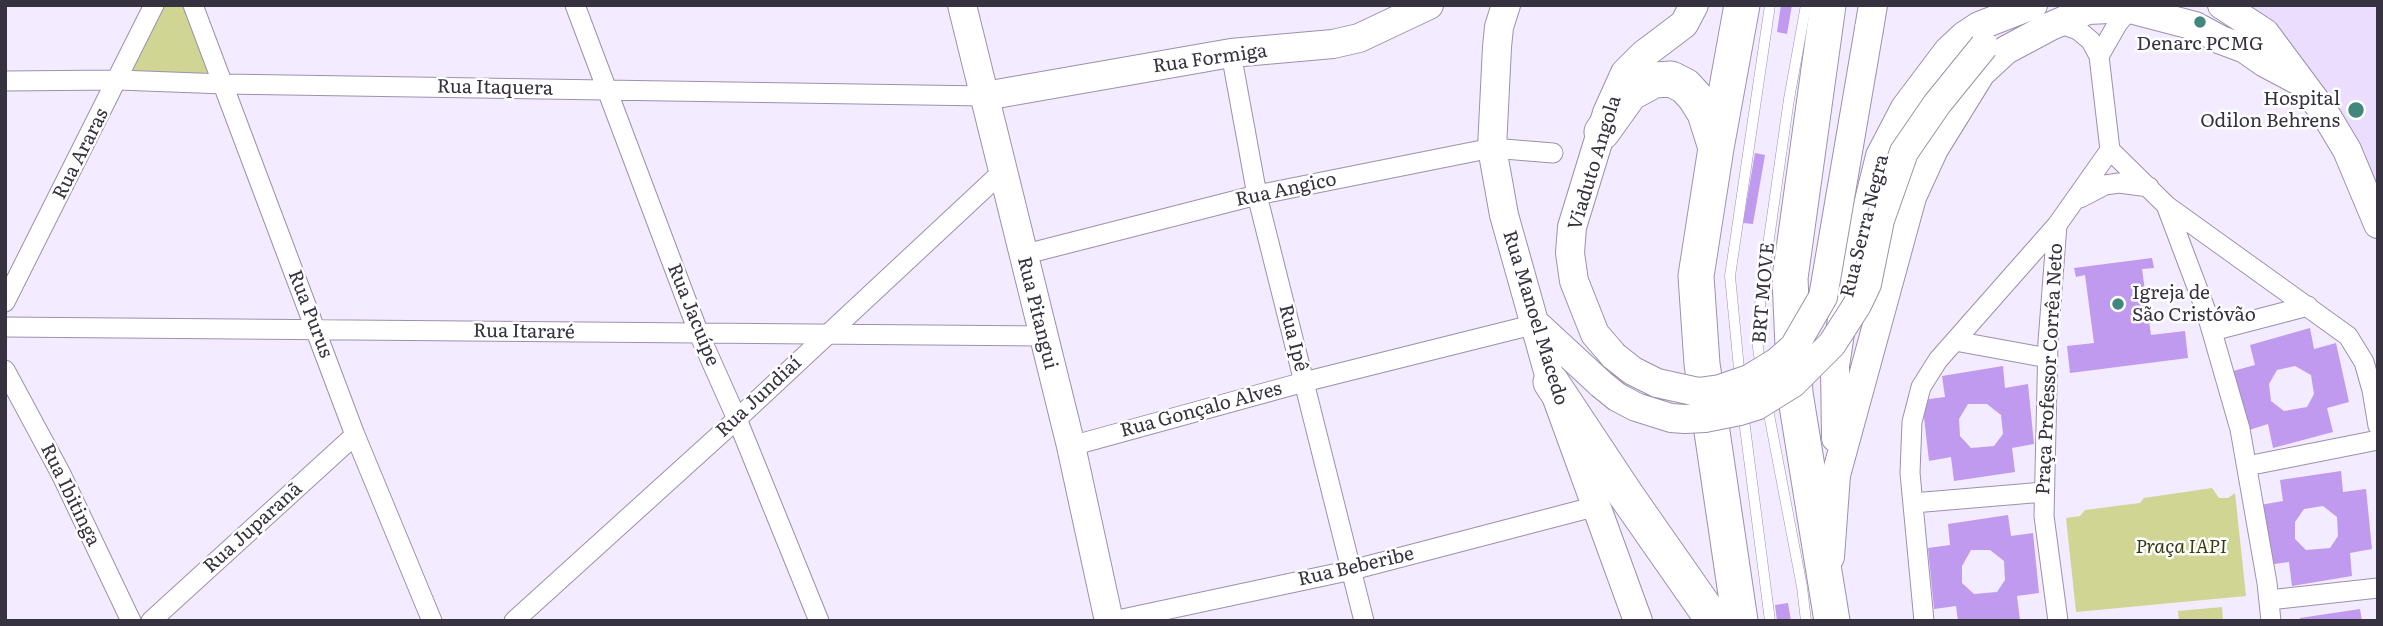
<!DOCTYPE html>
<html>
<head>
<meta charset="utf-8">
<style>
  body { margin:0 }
  #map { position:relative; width:2383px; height:626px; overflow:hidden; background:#f3ebff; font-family:Literata,serif }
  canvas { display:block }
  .frame { position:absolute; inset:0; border:7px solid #37323f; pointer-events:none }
</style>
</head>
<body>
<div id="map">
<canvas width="2383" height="626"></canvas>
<div class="frame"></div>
</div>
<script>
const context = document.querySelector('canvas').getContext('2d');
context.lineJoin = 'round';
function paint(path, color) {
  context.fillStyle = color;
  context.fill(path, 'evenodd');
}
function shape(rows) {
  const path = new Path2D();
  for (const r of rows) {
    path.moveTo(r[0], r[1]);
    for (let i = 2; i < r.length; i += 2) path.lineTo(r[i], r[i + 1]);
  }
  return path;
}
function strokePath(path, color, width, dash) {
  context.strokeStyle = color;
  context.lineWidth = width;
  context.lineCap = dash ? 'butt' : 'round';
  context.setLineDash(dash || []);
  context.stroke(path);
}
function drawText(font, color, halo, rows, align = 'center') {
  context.font = font + ' Literata,serif';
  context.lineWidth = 5;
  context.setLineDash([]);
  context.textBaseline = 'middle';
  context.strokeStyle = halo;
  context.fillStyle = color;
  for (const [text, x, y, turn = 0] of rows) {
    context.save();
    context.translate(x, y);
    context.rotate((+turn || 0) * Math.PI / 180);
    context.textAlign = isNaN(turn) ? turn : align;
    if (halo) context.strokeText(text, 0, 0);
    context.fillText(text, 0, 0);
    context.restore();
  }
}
paint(shape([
  [2240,5,2378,5,2378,186,2352,136]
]), '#eaddfd');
paint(shape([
  [154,5,193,5,224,84,118,80],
  [2212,488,2219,498,2228,498,2235,493,2246,596,2076,612,2066,518,2080,516,2085,510,2140,503,2144,498],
  [2222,607,2223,621,2179,621,2178,611]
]), '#d0d594');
paint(shape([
  [1781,5,1792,5,1787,34,1777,32],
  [1755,153,1765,155,1753,224,1743,223],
  [2152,258,2154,268,2142,269,2151,335,2185,331,2188,358,2070,373,2067,346,2094,343,2085,275,2076,277,2074,268],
  [2310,328,2314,349,2336,343,2349,402,2327,408,2333,432,2273,448,2268,424,2246,431,2233,371,2255,365,2250,345],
  [2295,366,2311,375,2314,394,2307,407,2284,411,2271,401,2269,384,2277,370],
  [2003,366,2005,388,2028,384,2034,444,2012,448,2015,472,1954,481,1951,457,1929,461,1922,400,1945,397,1942,376],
  [1968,404,1987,404,2001,415,2003,434,1994,446,1971,448,1960,436,1959,419],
  [2341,471,2343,492,2366,489,2372,549,2350,553,2352,576,2292,586,2289,562,2267,565,2260,505,2283,501,2280,480],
  [2323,506,2337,517,2338,536,2330,548,2306,550,2295,539,2295,522,2304,509],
  [2008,515,2011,536,2033,533,2039,593,2017,596,2020,620,1958,621,1956,606,1934,609,1928,548,1950,545,1948,524],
  [1971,550,1990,550,2004,561,2005,580,1997,592,1974,594,1962,583,1962,566],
  [1788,603,1791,621,1777,621,1775,605],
  [2360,609,2362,621,2300,621,2300,618]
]), '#c09aef');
const lane = shape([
  [1761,369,1757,340,1761,294,1789,99,1806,5],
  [1740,379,1730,276,1770,5],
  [1767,404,1802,587,1806,621],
  [1743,412,1770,621]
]);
const street = shape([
  [193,5,355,435,432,621],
  [575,5,699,334,737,419,819,621],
  [2054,26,2064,25,2078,30,2091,41,2099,56,2110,150],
  [1231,53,1257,195,1364,621],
  [2099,56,2118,23,2130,9],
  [5,81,118,80,224,84,985,96],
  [2080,198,2105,185,2119,183,2149,187],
  [2167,206,2348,336,2364,362,2372,390,2378,426],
  [2057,225,2048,342,2044,516,2058,621],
  [1022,255,1257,195,1492,148,1553,153],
  [5,302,154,5],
  [5,327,1044,336],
  [2212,331,2308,306],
  [1955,341,2048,358],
  [5,370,61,474,131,621],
  [1071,446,1304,382,1536,324],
  [2247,466,2378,440],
  [1913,503,2044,492],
  [2269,600,2378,588],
  [151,621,355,435],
  [514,621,737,419,1002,172],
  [1113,621,1352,570,1597,506],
  [1924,621,1910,473,1912,422,1921,387,1938,360,2057,225,2110,150,2166,205,2206,311,2240,429,2267,583,2271,621]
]);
const secondary = shape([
  [962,5,1071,446,1109,621],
  [1506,5,1499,27,1497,47,1492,148,1504,215,1551,382,1638,621],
  [2222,5,2265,33,2326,115,2347,150,2378,224],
  [1869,29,1873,5],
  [985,96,1231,53,1333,44,1359,38,1429,5],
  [1536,324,1601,384],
  [1614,356,1595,334,1574,281,1570,253,1572,227,1607,113,1625,73,1643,55,1684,24,1694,5],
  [1836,438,1835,366,1846,293,1880,156,1905,108,1948,51,1964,36,1979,26,2033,5],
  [1830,557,1836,475,1912,197,1934,149,1981,73,2006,50,2051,26,2088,10,2109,9,2130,9,2195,26,2221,40,2245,49,2265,63,2299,81]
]);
const highway = shape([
  [1828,5,1790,278,1795,393,1832,621],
  [1602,132,1630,93,1654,80,1671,79,1685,86,1695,97,1705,113,1716,148],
  [1551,382,1626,495,1714,621],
  [1740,621,1702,364,1696,276,1716,148,1742,5]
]);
strokePath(lane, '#9d90ae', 11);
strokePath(street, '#9d90ae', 21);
strokePath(secondary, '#9d90ae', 30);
strokePath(highway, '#9d90ae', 37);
strokePath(lane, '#fff', 10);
strokePath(street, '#fff', 19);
strokePath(secondary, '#fff', 28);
strokePath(highway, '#fff', 35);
const secondaryBridge = shape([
  [1614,356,1633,371,1657,383,1698,392,1720,389,1749,379,1777,362,1794,347,1823,297,1869,29],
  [1601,384,1617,397,1636,407,1671,418,1685,419,1705,418,1740,411,1756,406,1793,383,1832,344,1857,305,1867,284,1880,220,1904,152,1937,104,1984,46]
]);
strokePath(secondaryBridge, '#9d90ae', 30, []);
strokePath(secondaryBridge, '#fff', 28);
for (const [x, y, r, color] of [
  [2200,22,7,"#42877d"],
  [2356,110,9,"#42877d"],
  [2118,304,7,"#42877d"]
]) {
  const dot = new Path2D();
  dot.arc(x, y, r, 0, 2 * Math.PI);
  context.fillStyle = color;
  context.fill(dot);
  strokePath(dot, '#fff', 2.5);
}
drawText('19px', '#37323f', '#fff', [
  ["Denarc PCMG",2200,44],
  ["Hospital",2340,99,"right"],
  ["Odilon Behrens",2340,121,"right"],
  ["Igreja de",2132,293,"left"],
  ["São Cristóvão",2132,315,"left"]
]);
drawText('19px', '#37323f', '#fff', [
  ["Rua Formiga",1210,59,-8],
  ["Rua Itaquera",495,88,1],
  ["Rua Araras",81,154,-63],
  ["Viaduto Angola",1595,163,-73],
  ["Rua Angico",1286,190,-12],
  ["Rua Serra Negra",1865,226,-76],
  ["BRT MOVE",1764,293,-85],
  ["Rua Pitangui",1037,313,76],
  ["Rua Purus",310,314,69],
  ["Rua Jacuípe",693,315,68],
  ["Rua Manoel Macedo",1535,318,73],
  ["Rua Itararé",524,332,1],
  ["Rua Ipê",1293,338,76],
  ["Praça Professor Corrêa Neto",2050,369,-87],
  ["Rua Jundiaí",759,397,-43],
  ["Rua Gonçalo Alves",1201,410,-15],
  ["Rua Ibitinga",70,495,64],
  ["Rua Juparanã",253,528,-42],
  ["Rua Beberibe",1356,567,-13]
]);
drawText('italic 19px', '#383a10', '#fff', [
  ["Praça IAPI",2181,547]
]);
</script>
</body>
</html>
